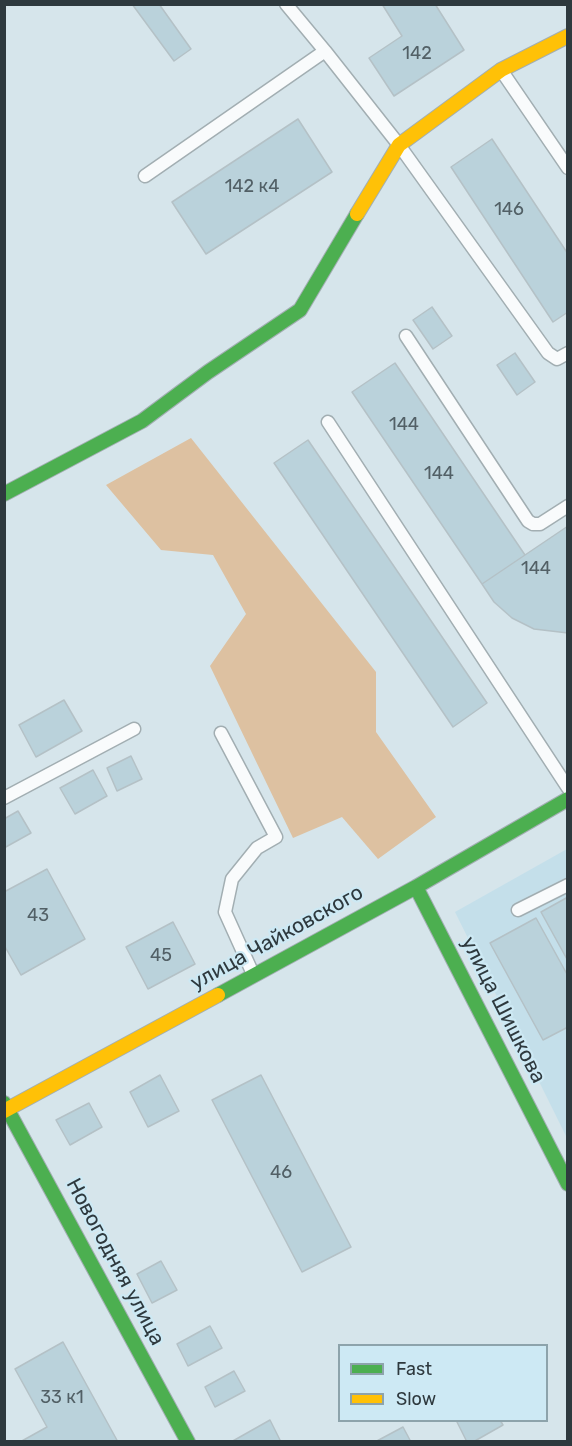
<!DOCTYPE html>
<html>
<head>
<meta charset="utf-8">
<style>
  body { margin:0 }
  #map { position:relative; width:572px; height:1446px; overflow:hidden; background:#d6e5eb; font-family:Rubik,sans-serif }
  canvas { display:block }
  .frame { position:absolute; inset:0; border:6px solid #2e393e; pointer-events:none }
  .legend { position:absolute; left:338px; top:1344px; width:210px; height:78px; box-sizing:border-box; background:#cde9f4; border:2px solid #8da3ab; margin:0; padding:8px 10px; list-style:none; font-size:18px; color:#2e393e }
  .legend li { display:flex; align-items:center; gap:12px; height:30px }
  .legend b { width:30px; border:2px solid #8da3ab }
</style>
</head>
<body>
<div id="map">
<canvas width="572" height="1446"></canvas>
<div class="frame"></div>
<ul class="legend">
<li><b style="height:8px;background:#4caf50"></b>Fast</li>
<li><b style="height:8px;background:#ffc107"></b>Slow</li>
</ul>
</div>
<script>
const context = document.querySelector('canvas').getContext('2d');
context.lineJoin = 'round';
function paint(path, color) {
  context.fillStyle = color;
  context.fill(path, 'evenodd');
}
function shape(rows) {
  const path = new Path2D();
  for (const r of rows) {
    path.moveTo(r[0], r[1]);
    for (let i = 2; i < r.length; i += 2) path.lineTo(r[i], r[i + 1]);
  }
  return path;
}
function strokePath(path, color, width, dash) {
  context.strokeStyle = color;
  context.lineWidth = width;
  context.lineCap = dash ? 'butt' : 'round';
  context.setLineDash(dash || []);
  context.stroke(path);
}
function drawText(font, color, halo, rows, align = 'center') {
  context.font = font + ' Rubik,sans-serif';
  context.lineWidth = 4.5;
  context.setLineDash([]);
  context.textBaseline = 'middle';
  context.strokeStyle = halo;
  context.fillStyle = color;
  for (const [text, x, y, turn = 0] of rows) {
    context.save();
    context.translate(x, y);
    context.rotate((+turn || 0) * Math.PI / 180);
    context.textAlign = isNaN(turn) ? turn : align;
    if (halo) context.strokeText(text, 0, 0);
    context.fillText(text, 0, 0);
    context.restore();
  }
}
paint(shape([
  [567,849,567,1138,455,912]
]), '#c4dfea');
paint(shape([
  [191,438,376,672,376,732,436,817,378,859,342,817,293,838,210,666,246,614,213,555,161,550,106,485]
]), '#ddc1a1');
const building = shape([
  [132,4,159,4,191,49,174,61,132,4],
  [382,4,435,4,464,50,394,96,369,58,402,36,382,4],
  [298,119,332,172,206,254,172,202,298,119],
  [492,139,568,254,568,312,553,322,451,167,492,139],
  [432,307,452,336,433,349,413,320,432,307],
  [515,353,535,382,517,395,497,365,515,353],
  [395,363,525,555,482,584,352,392,395,363],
  [308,440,487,703,453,727,274,463,308,440],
  [568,526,568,633,534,629,512,618,494,602,482,584,568,526],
  [64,700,82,731,36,757,19,725,64,700],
  [131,756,142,779,117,791,107,768,131,756],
  [93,770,107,796,75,814,60,788,93,770],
  [18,811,31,833,4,848,4,819,18,811],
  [47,869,85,939,21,975,4,945,4,892,47,869],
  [568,897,568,961,541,912,568,897],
  [536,918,568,976,568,1027,543,1040,490,943,536,918],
  [173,922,195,964,148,989,126,947,173,922],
  [160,1075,179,1111,148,1127,130,1092,160,1075],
  [261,1075,351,1247,302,1272,212,1100,261,1075],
  [89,1103,102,1127,70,1145,56,1120,89,1103],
  [161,1261,177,1290,152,1303,137,1274,161,1261],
  [210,1326,222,1348,188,1366,177,1344,210,1326],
  [63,1342,118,1442,20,1442,47,1427,15,1369,63,1342],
  [234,1371,245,1391,215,1407,205,1387,234,1371],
  [270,1420,281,1442,231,1442,270,1420],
  [456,1420,500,1420,503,1425,473,1442,467,1442,456,1420],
  [403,1427,411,1442,375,1442,403,1427]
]);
paint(building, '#bad2db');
strokePath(building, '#b4c1c6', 1.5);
const lane = shape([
  [286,4,325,51,399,145,548,353,557,359,568,353],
  [501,70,568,168],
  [145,176,325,51],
  [406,336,528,521,533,524,540,524,568,506],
  [328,422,568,788],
  [221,733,276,837,257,848,232,879,225,912,253,974],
  [4,798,134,729],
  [518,910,568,885]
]);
const fast = shape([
  [4,494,142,421,208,372,300,310,357,214],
  [416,887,568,1184],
  [218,995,416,887,568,799],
  [4,1103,188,1442]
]);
const slow = shape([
  [357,214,399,145,501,70,568,36],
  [4,1111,218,995]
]);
strokePath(lane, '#a2aeb2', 15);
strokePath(fast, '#a2aeb2', 16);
strokePath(slow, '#a2aeb2', 16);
strokePath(lane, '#f9fbfc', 12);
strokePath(fast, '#4caf50', 14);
strokePath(slow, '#ffc107', 14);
drawText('18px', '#526066', null, [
  ["142",417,54],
  ["142 к4",252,187],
  ["146",509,210],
  ["144",404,425],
  ["144",439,474],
  ["144",536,569],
  ["43",38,916],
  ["45",161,956],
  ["46",281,1173],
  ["33 к1",62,1398]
]);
drawText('21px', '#2e393e', '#cde9f4', [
  ["улица Чайковского",277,938,-29],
  ["улица Шишкова",503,1010,63],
  ["Новогодняя улица",115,1262,62]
]);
</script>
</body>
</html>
